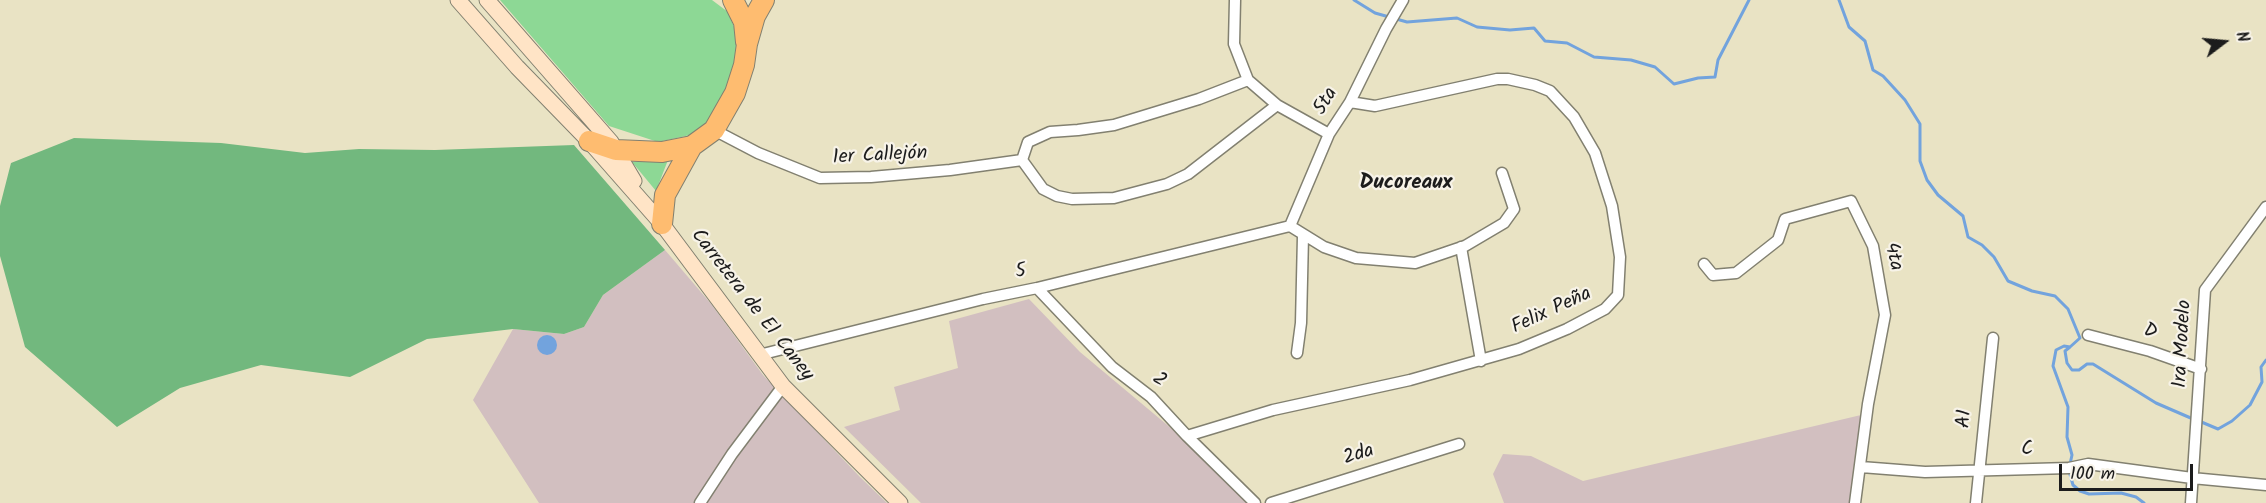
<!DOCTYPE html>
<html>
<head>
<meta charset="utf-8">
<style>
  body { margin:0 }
  #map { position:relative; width:2266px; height:503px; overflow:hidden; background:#e9e3c4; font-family:Kalam,sans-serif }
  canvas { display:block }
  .north { position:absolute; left:2194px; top:12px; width:60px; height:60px; -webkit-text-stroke:4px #f7f3e8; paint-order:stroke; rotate:74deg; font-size:16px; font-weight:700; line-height:24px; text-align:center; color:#1c1c1c }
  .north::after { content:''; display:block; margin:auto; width:21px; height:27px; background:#1c1c1c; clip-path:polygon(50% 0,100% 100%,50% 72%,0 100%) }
  .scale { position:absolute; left:2059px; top:464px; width:134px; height:27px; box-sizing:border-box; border:3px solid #1c1c1c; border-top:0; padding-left:8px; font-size:18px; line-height:21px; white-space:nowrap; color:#1c1c1c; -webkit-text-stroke:4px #f7f3e8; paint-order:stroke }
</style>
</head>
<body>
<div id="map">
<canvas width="2266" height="503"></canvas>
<div class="north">N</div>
<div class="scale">100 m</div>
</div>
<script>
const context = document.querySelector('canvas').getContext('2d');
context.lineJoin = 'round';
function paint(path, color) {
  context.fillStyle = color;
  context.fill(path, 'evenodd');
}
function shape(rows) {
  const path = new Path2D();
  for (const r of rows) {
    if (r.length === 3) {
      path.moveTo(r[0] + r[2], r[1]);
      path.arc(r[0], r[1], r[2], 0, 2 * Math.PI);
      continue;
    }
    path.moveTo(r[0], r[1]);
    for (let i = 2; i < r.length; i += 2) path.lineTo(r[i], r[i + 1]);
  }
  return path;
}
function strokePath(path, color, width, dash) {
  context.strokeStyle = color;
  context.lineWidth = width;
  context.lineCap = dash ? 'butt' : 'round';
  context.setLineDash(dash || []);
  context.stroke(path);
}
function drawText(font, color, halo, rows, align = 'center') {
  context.font = font + ' Kalam,sans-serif';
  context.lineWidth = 4.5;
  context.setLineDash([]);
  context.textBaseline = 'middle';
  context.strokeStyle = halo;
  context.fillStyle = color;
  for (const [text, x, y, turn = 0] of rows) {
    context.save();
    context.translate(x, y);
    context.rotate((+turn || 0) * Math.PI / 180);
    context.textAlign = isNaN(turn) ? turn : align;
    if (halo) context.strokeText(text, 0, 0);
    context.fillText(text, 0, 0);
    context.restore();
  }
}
paint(shape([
  [665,250,712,305,763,375,860,477,887,503,539,503,473,400,513,329,564,334,584,327,603,295],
  [1029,299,1080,352,1184,439,1248,503,921,503,844,427,900,410,894,387,958,368,949,321],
  [1861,415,1851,503,1504,503,1493,474,1503,454,1531,456,1583,481]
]), '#d2bfc0');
paint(shape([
  [500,0,712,0,728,12,741,44,737,74,719,110,695,134,658,142,609,126],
  [668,160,656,191,632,162]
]), '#8dd895');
paint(shape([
  [74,138,221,143,305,153,359,149,435,150,574,145,665,250,603,295,584,327,564,334,513,329,427,339,350,377,261,365,180,388,117,427,25,347,0,256,0,206,11,163]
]), '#72b87e');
paint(shape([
  [547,345,10]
]), '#72a3dd');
strokePath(shape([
  [1354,0,1375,13,1407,22,1457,18,1477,27,1510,30,1534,28,1545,41,1567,43,1594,57,1631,60,1655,67,1674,84,1698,78,1715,77,1718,60,1749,0],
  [1839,0,1849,27,1865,41,1873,70,1883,76,1905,100,1920,124,1920,161,1927,180,1938,195,1963,216,1968,237,1982,245,1994,257,2008,281,2032,291,2055,296,2068,309,2080,338,2070,347,2064,346,2056,350,2053,366,2068,407,2067,437,2072,455,2070,464],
  [2070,347,2065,351,2067,363,2072,370,2079,370,2087,364,2093,364,2156,403,2193,419],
  [2199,421,2218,429,2232,421,2250,405,2262,382,2261,367,2266,360],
  [2069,471,2073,485,2080,491,2089,494,2121,493,2136,497,2144,503]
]), '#72a3dd', 3);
const minor = shape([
  [1235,0,1234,44,1248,80,1277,105,1329,134],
  [714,130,758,153,820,178,871,177,950,170,1022,160],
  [1022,160,1043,189,1057,196,1072,199,1114,198,1167,184,1188,174,1277,105],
  [1022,160,1028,142,1050,132,1078,130,1114,125,1199,99,1248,80],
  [1290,226,1324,247,1356,258,1415,263,1465,246,1504,223,1514,209,1502,173],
  [1290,226,1329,134,1350,102,1386,29,1403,0],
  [1461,247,1481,361],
  [1704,264,1713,275,1736,273,1778,240,1785,219,1851,201,1873,246,1885,315,1868,404,1855,503],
  [1037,288,1112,367,1151,397,1187,436,1255,503],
  [2088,335,2150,351,2201,369],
  [1297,353,1301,323,1303,236],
  [759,355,983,299,1037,288,1290,226],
  [1187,436,1273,410,1410,380,1519,349,1567,329,1605,309,1618,295,1620,257,1612,206,1595,153,1574,117,1550,91,1535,85,1508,79,1497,79,1375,106,1350,102],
  [1861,467,1925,472,2069,468,2088,464,2192,478,2266,485],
  [700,503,732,454,783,386],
  [1271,503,1459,444],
  [1976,503,1993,338],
  [2191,503,2205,290,2266,207]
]);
const secondary = shape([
  [458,0,517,67,589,141,662,224,783,386,900,503],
  [487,0,611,142,634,181]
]);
const motorway = shape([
  [733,0,744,22,746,42],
  [589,141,616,150,662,152,692,146,714,130,735,93,744,65,747,44,755,16,764,0],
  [662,224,665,195,692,146]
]);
strokePath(minor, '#828070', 13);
strokePath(secondary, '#828070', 17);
strokePath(motorway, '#828070', 22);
strokePath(minor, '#fff', 10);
strokePath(secondary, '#ffe4c6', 15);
strokePath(motorway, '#febc70', 20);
drawText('20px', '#1c1c1c', '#f7f3e8', [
  ["5ta",1327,102,-59],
  ["1er Callejón",880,157,-3],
  ["4ta",1892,257,77],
  ["5",1021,273,-12],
  ["Carretera de El Caney",751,306,52],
  ["Felix Peña",1552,312,-25],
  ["D",2150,333,16],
  ["1ra Modelo",2184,344,-87],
  ["2",1158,381,41],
  ["A1",1966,419,-85],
  ["C",2027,451,-2],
  ["2da",1359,456,-17]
]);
drawText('bold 21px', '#1c1c1c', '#f7f3e8', [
  ["Ducoreaux",1406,184]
]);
</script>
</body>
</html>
